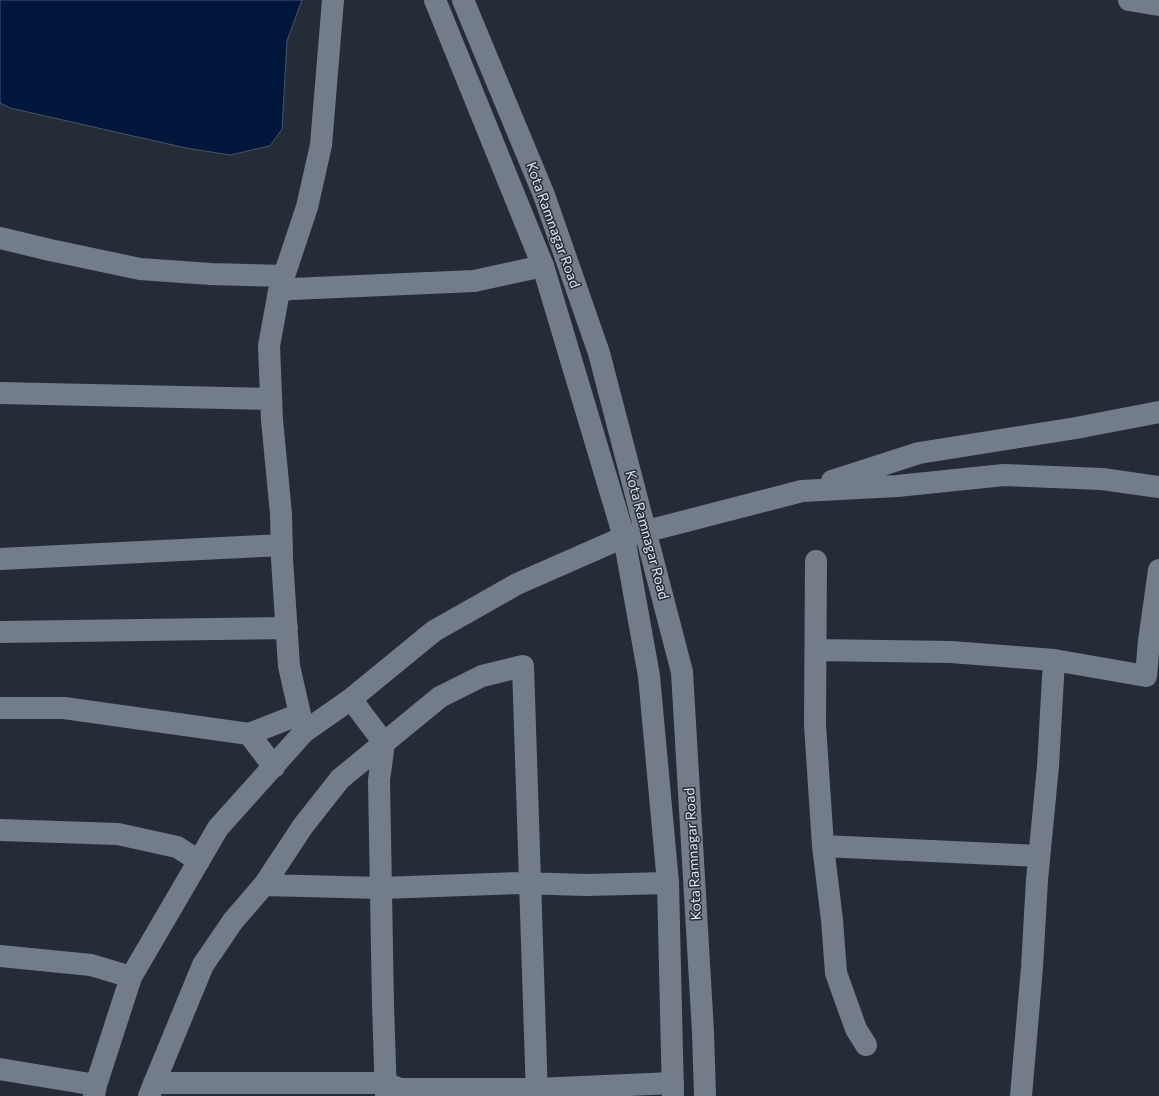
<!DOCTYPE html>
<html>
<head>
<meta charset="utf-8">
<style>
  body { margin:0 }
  canvas { display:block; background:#242c37 }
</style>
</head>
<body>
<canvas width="1159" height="1096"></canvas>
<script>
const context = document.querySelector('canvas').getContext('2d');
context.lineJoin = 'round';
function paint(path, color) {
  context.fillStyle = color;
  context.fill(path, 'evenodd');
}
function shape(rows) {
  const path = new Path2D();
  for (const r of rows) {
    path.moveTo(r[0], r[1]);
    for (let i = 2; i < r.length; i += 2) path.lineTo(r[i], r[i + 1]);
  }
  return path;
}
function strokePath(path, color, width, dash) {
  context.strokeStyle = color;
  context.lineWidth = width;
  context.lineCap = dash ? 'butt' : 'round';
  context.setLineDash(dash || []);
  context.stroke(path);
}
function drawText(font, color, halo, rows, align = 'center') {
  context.font = font + ' Commissioner,sans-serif';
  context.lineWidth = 3;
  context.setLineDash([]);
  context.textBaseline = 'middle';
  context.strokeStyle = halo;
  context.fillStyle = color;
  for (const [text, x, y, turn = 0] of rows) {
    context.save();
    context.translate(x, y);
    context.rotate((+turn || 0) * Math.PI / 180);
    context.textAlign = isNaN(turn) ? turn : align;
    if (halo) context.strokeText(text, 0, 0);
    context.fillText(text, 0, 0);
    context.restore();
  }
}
const water = shape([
  [0,0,302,0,287,41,282,129,270,146,230,155,186,148,10,108,0,103,0,0]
]);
paint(water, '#00163a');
strokePath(water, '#445571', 1);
strokePath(shape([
  [1129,0,1159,5],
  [0,238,50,250,140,269,211,274,284,276],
  [279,291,292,289,474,281,543,266],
  [0,393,271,399],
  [832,481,919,453,1076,428,1159,412],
  [0,559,282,545],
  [816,561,815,725,823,846,832,920,836,973,856,1029,866,1045],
  [0,632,287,628],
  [816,650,951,652,1054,660,1146,676,1149,641,1159,570],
  [351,699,384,743,379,780,383,1005,386,1096],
  [0,708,64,708,249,734,300,714],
  [304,732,289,666,282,559,281,514,272,420,269,346,279,291,307,207,321,145,333,0],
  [249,734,274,767],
  [0,830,118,834,177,847,199,861],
  [823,846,1039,856],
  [264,885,381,888,520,883,586,885,668,883],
  [0,956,91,965,131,977],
  [0,1069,96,1085],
  [154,1083,385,1083,400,1089,537,1089,673,1083],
  [94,1096,96,1085,131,977,218,828,304,732,351,699,434,631,517,584,624,537,802,491,897,486,1004,475,1102,479,1159,487],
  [149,1096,203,965,233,921,264,885,303,826,340,779,440,697,482,676,523,666,537,1096],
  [1021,1096,1032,967,1037,880,1048,766,1054,660]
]), '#737d8a', 22);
strokePath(shape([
  [435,0,543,266,624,537,649,676,668,883,673,1096],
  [463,0,544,195,599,353,682,672,703,1032,705,1096]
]), '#737d8a', 22);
drawText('14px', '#e3e9f0', '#242c37', [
  ["Kota Ramnagar Road",553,225,70],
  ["Kota Ramnagar Road",647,535,75],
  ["Kota Ramnagar Road",693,854,-93]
]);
</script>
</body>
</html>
